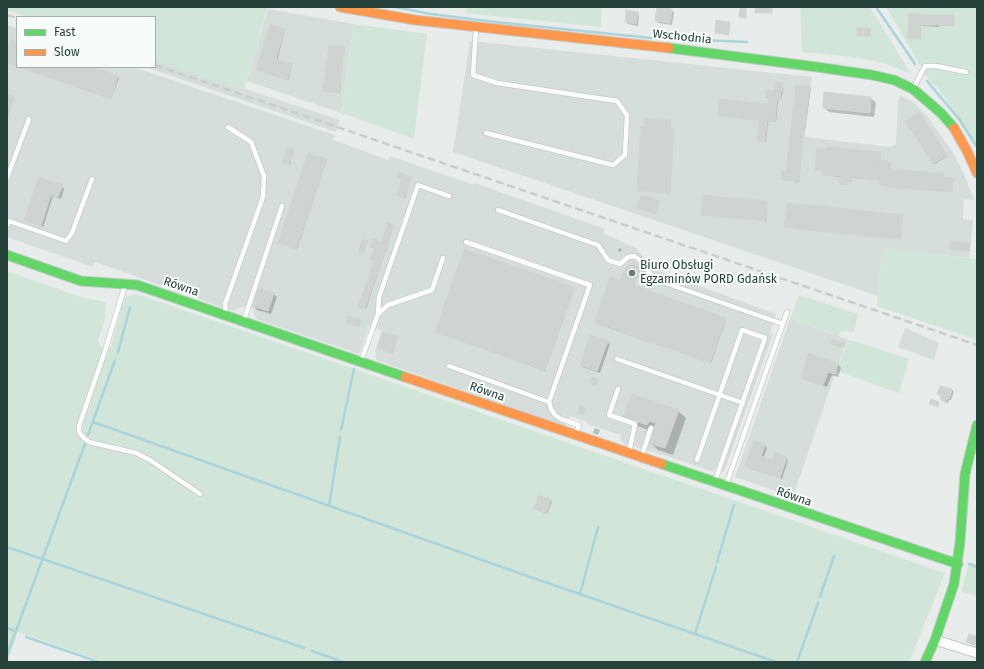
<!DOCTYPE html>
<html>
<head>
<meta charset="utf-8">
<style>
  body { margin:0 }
  #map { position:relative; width:984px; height:669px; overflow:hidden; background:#e8edeb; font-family:"Fira Sans",sans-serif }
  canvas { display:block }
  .frame { position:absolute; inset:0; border:8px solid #24423a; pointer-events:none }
  .legend { position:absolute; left:16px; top:16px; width:140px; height:52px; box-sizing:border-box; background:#f7fbf9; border:1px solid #a3b1ad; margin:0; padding:5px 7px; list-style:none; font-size:12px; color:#24423a }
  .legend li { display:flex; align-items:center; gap:8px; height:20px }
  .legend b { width:20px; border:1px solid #a3b1ad }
</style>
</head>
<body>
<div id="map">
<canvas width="984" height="669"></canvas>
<div class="frame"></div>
<ul class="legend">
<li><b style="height:5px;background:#63d668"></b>Fast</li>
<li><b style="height:5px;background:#ff974d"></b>Slow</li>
</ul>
</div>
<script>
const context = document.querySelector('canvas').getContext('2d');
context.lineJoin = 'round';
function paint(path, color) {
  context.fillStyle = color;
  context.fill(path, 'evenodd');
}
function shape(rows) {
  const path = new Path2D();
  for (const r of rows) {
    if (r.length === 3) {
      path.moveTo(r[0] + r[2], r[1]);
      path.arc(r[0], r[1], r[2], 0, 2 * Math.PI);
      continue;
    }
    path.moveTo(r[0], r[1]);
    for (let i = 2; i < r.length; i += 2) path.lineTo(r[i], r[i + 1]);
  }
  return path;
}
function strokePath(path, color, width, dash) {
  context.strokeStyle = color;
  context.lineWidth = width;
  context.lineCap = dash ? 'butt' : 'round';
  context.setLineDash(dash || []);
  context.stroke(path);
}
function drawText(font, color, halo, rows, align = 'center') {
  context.font = font + ' "Fira Sans",sans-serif';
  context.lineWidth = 4;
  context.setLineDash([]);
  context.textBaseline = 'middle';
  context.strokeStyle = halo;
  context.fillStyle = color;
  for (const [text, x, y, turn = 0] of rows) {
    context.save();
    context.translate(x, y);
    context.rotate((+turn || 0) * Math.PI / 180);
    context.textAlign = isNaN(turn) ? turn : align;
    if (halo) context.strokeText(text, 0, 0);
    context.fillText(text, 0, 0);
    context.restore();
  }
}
paint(shape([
  [268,9,354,24,341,113,247,81],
  [7,25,17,28,17,67,133,67,335,135,334,140,388,160,390,156,474,185,475,183,605,229,603,233,636,248,653,269,776,314,770,334,773,335,724,472,715,468,713,472,667,456,624,444,620,440,621,435,587,424,587,422,570,416,566,426,376,360,375,351,382,331,369,326,359,354,256,319,253,308,244,306,233,311,95,262,93,267,7,237],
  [470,41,812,77,805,137,890,147,896,144,898,101,900,95,913,102,926,115,952,151,964,174,974,200,964,199,963,219,973,220,969,258,882,248,878,296,453,152],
  [155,59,340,120,336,132,145,67,155,67],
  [790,319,847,339,793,497,735,477],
  [905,328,939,343,934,360,898,347]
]), '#d6dedb');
paint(shape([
  [7,7,268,7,244,91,155,61,155,17,27,17,7,10],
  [467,7,602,7,601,27,466,13],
  [800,7,870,7,911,74,884,63,852,57,802,52],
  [886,7,977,7,977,145,937,87,930,82],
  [354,24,427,34,414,139,341,113],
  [882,248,977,259,977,340,877,306],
  [7,271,84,298,106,302,105,319,98,341,101,347,111,347,124,297,137,294,945,573,909,662,105,662,18,632,7,662],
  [799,295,858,314,854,332,846,331,840,332,839,336,790,319],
  [847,340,851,340,909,359,899,393,837,371],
  [970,562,977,565,977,596,961,591]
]), '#d1e6d8');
paint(shape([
  [662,7,669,7,670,10,674,12,672,25,658,23,656,21],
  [637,13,639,15,638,26,628,24,626,22],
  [921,16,953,16,954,26,942,26,937,21,936,22,940,27,923,26,921,24,921,39,910,39,909,38],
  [729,23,729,35,716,33],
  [285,30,277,61,292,66,288,80,257,70],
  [344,48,340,93,325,91],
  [19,67,89,67,119,78,111,99],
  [782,84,784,92,782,93,781,100,778,100,776,122,768,121,766,142,758,140,760,120,719,116,769,105,770,99,766,98,775,92],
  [796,86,811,88,805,129,804,129,799,182,782,179,787,172],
  [7,95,14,98,7,119],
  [871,98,876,103,874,117,829,112,824,107],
  [919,114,947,156,935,164,906,121],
  [646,119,670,121,670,130,674,131,670,193,638,190],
  [293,150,290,165,284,163],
  [818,150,881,153,881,161,890,163,889,170,944,174,944,178,953,179,952,192,889,187,881,180,852,178,852,182,847,182,847,185,841,185,840,177,825,175,825,171,816,169],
  [327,160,297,249,280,243],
  [398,177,411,178,405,198,398,195,403,179],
  [40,179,62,186,64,189,61,199,53,196,43,227,28,222,25,220],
  [767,202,766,221,703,215],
  [902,215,901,239,785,227],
  [394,226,366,309,360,308,375,261,372,260,375,249,374,241,382,243],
  [969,244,970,251,950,249],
  [619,248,622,249,620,252,618,251],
  [633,262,644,271,636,279,633,287,726,320,711,363,598,324,595,322,624,283],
  [573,288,574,289,545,371,437,332],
  [273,294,277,297,271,314,257,310,254,306],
  [397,338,393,353,379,348],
  [607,342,610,344,600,373,583,367,581,365],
  [809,354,838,364,841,368,838,377,832,375,827,387,806,380,802,376],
  [594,382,3],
  [952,390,954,392,951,400,949,400,948,403,943,401,941,399,941,397,938,394],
  [678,411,686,418,673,455,658,450,650,442,654,432,632,424,625,417],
  [595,428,600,430,598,435,593,433],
  [755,442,765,445,767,448,763,458,772,461,786,458,788,460,782,479,749,468,746,465],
  [539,496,552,501,547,514,534,509,536,506],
  [977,637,977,646,970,644,968,642]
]), '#0003');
strokePath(shape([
  [395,7,431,14,495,22,651,38,747,42],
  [876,7,915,64],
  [927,81,959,119,977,147],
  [118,352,130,307],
  [93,422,516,572,776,662],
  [341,430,354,369],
  [88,435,115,360],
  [329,506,340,437],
  [7,547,304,648],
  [717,562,734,505],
  [969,564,977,567],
  [580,594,598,527],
  [820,597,834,556],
  [7,628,15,631],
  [695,634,716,567],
  [26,637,99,662],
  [312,651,343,662],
  [7,655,85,444],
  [797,662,818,603]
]), '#a9d4db', 2.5);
const building = shape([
  [657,7,668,7,668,9,672,9,670,23,655,21,657,7],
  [740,7,746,7,746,18,739,17,740,7],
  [755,7,772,7,772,13,755,13,755,7],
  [626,10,638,12,636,24,625,22,626,10],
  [909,13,921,14,921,39,908,38,909,13],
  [921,15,940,15,940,25,920,25,921,15],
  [940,15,954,15,954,26,940,25,940,15],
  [716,20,730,22,729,34,715,33,716,20],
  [270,24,285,29,276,59,292,64,287,80,256,70,270,24],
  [857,28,870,28,871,36,857,36,857,28],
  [11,39,17,41,17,66,7,63,7,51,11,39],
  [329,45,345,47,341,77,325,75,329,45],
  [19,67,92,67,118,76,111,99,19,67],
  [325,75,341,77,339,93,323,91,325,75],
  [775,82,783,83,782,89,784,91,781,92,780,100,773,99,775,82],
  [796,85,810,86,805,128,804,128,801,160,790,159,790,162,787,162,796,85],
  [766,90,774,91,773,99,765,98,766,90],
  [824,92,871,97,870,113,823,108,824,92],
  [7,94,14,96,7,117,7,94],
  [719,99,739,101,737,118,718,116,719,99],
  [769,99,777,99,775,122,767,121,765,141,757,141,759,120,755,120,757,103,768,104,769,99],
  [739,101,757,103,755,120,737,118,739,101],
  [919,112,947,155,933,164,905,121,919,112],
  [645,118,671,120,670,129,644,127,645,118],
  [641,127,674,129,670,193,637,191,641,127],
  [287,147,294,149,289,165,282,163,287,147],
  [827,147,881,152,880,163,825,158,827,147],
  [817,148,826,149,825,158,881,164,879,180,852,177,851,182,847,181,846,185,839,184,840,176,823,175,824,171,815,170,817,148],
  [308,153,327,159,296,249,278,243,308,153],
  [790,159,801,160,799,181,781,180,782,170,787,171,787,162,790,162,790,159],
  [881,160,889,161,889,169,936,173,936,172,944,173,944,177,953,178,952,192,887,187,887,186,879,185,881,160],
  [399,172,411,177,409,182,397,177,399,172],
  [39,177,63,185,58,197,51,195,41,226,24,220,39,177],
  [402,180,410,182,404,198,396,195,402,180],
  [641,195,660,201,656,214,637,208,641,195],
  [703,195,767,201,765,221,701,215,703,195],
  [787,203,799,205,797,229,784,227,787,203],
  [799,204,903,215,900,239,797,229,799,204],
  [388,223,394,225,365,309,358,307,388,223],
  [363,239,368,241,363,253,358,252,363,239],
  [373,239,381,242,374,261,370,260,374,249,371,247,373,239],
  [950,241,970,243,969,251,949,249,950,241],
  [464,249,479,254,453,330,438,324,464,249],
  [479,254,574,287,545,370,435,332,438,324,453,330,479,254],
  [633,261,644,270,636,278,633,285,620,281,624,270,633,261],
  [610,277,621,281,606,326,594,322,610,277],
  [621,281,644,289,629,334,606,326,621,281],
  [259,288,274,293,268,311,253,306,259,288],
  [644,289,726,318,710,363,629,334,644,289],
  [348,316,361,320,359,327,346,323,348,316],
  [382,332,398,337,392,353,377,348,382,332],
  [590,335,608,341,597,371,580,365,590,335],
  [832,339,845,343,843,348,831,344,832,339],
  [808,353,838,364,835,374,828,372,823,385,801,378,808,353],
  [594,381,4],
  [940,386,952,389,949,399,947,398,946,401,940,399,941,396,937,394,940,386],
  [632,394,679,410,665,448,649,443,656,423,649,421,647,425,623,417,632,394],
  [931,399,939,402,938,407,929,404,931,399],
  [580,406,586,408,584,415,578,413,580,406],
  [754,441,765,445,761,456,772,460,775,452,787,457,780,478,745,466,754,441],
  [538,495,551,499,546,514,533,509,535,505,536,505,538,495],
  [969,634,977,636,977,645,966,642,969,634]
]);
paint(building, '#cfd4d2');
strokePath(building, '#d1d6d4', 1);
const lane = shape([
  [476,28,473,75,497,83,617,101,627,115,625,155,613,165,486,133],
  [913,89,925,66,936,66,966,72],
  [7,178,29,119],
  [498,210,598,245,608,260,620,264,628,257,634,256,640,260,654,279,783,324],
  [7,225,9,221,66,241,72,233,92,179],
  [466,242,590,285,549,402,551,409,555,415,561,419,579,425,576,434],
  [125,285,105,351,79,426,79,432,84,438,89,442,136,453,150,460,200,494],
  [226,314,225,304,263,197,264,176,251,142,228,127],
  [378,314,388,305,432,290,443,258],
  [244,320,282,206],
  [617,359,743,403],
  [361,361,378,314,379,297,418,185,449,196],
  [449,366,549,402],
  [618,389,609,415,635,424,629,452],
  [642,455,651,428],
  [697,460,742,330,765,338,715,481],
  [726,485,787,312]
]);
const street = shape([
  [935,640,977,653]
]);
const fast = shape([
  [669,48,817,67,872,75,894,80,913,89,941,113,954,128],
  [7,255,81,281,137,285,405,377],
  [662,464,958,564],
  [925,662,935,640,954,584,960,542,965,474,977,425]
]);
const slow = shape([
  [340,7,415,20,669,48],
  [954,128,967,151,977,173],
  [405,377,662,464]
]);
strokePath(lane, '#c5cac8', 6);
strokePath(street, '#c5cac8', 11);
strokePath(fast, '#c3cbc8', 11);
strokePath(slow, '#c3cbc8', 11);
strokePath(lane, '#fcfcfc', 4.5);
strokePath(street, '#fcfcfc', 9);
strokePath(fast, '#63d668', 9);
strokePath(slow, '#ff974d', 9);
strokePath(shape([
  [7,15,17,18],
  [155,65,977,345]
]), '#c9cdcc', 2.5, [8, 4]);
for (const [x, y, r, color] of [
  [632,273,4,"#697e78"]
]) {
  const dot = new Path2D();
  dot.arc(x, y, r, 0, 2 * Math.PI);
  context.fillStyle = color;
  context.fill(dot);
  strokePath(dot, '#f7fbf9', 1.5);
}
drawText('12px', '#24423a', '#f7fbf9', [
  ["Wschodnia",682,37,6],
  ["Równa",181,287,19],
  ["Równa",487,392,19],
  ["Równa",794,497,19]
]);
drawText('12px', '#24423a', '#f7fbf9', [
  ["Biuro Obsługi",640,266],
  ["Egzaminów PORD Gdańsk",640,280]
], 'left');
</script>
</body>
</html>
